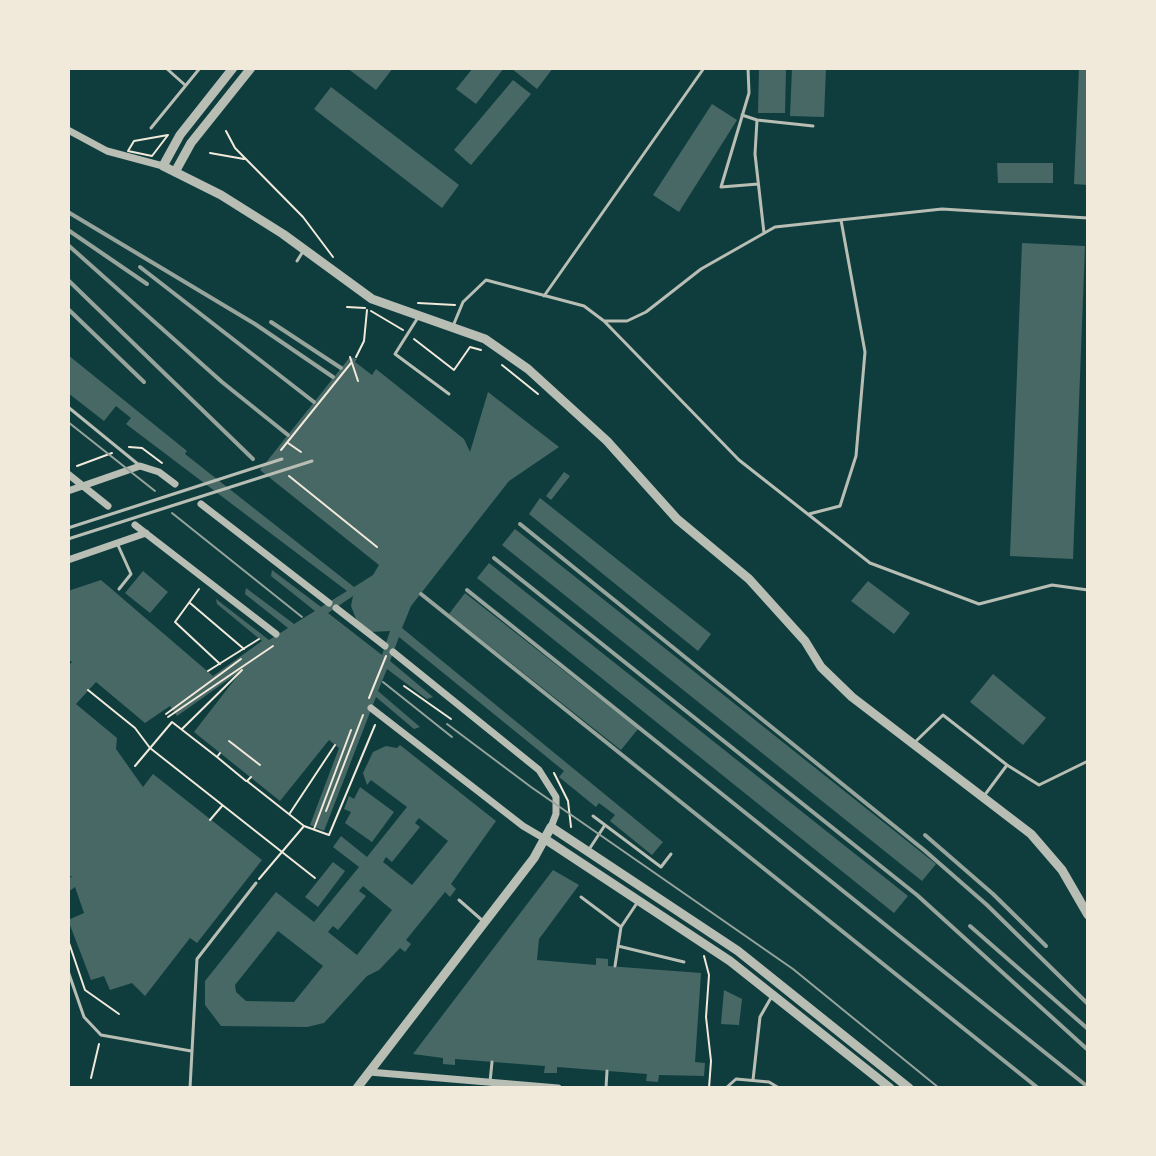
<!DOCTYPE html>
<html>
<head>
<meta charset="utf-8">
<style>
  body { margin:0 }
  #map { position:relative; width:1156px; height:1156px; overflow:hidden; background:#0f3d3e; font-family:Roboto,sans-serif }
  canvas { display:block }
  .frame { position:absolute; inset:0; border:70px solid #f1e9da; pointer-events:none }
</style>
</head>
<body>
<div id="map">
<canvas width="1156" height="1156"></canvas>
<div class="frame"></div>
</div>
<script>
const context = document.querySelector('canvas').getContext('2d');
context.lineJoin = 'round';
function paint(path, color) {
  context.fillStyle = color;
  context.fill(path, 'evenodd');
}
function shape(rows) {
  const path = new Path2D();
  for (const r of rows) {
    path.moveTo(r[0], r[1]);
    for (let i = 2; i < r.length; i += 2) path.lineTo(r[i], r[i + 1]);
  }
  return path;
}
function strokePath(path, color, width, dash) {
  context.strokeStyle = color;
  context.lineWidth = width;
  context.lineCap = dash ? 'butt' : 'round';
  context.setLineDash(dash || []);
  context.stroke(path);
}
paint(shape([
  [347,68,393,68,376,90],
  [473,68,504,68,476,104,456,89],
  [511,68,553,68,537,89],
  [759,68,786,68,785,113,758,113],
  [792,68,826,68,824,117,790,116],
  [1079,68,1088,68,1088,185,1074,184],
  [513,80,531,94,471,165,454,150],
  [331,87,459,185,442,208,314,109],
  [712,104,737,120,679,212,653,195],
  [997,163,1053,163,1053,183,998,183],
  [1022,243,1085,246,1073,559,1010,556],
  [68,355,187,451,185,454,354,587,373,575,379,565,260,470,350,357,357,359,355,362,372,375,376,369,464,439,470,452,488,392,559,447,509,481,411,606,402,628,663,842,652,855,610,821,615,815,599,803,596,807,559,777,564,771,399,637,390,661,433,697,427,699,387,669,378,691,420,727,414,729,376,697,324,831,310,825,339,748,329,740,280,801,194,732,242,670,177,716,170,706,145,723,96,682,76,704,117,738,116,749,143,787,153,774,262,860,197,943,190,938,145,996,132,983,110,990,104,976,91,980,68,920,84,913,75,887,68,892,68,878,72,877,68,874,68,666,72,662,68,659,68,591,101,580,213,676,262,641,217,604,216,599,269,640,288,628,245,594,246,588,294,624,315,611,271,576,272,570,321,607,347,591,126,424,131,418,116,406,104,421,68,393],
  [353,596,351,606,358,624,370,632,390,631,382,655,328,613],
  [564,472,570,476,551,500,546,496],
  [540,498,711,634,698,651,529,514],
  [515,529,936,864,922,881,502,545],
  [489,563,908,896,894,913,477,578],
  [143,571,168,592,150,613,125,593],
  [868,581,910,613,894,634,851,601],
  [465,593,638,729,621,750,449,614],
  [993,674,1046,718,1023,745,970,702],
  [400,745,496,821,451,884,456,889,450,897,445,892,406,940,411,944,405,952,400,948,379,970,367,976,324,1023,307,1027,221,1026,205,1005,205,981,276,892,314,922,359,867,333,847,341,836,367,857,407,807,371,780,367,785,363,773,373,752,386,746,397,748],
  [419,818,448,841,412,885,383,862,386,857,392,862,420,827,415,823],
  [363,886,392,910,357,955,328,932,333,926,338,930,366,896,359,891],
  [278,931,323,966,294,1002,246,1001,236,992,235,985],
  [360,787,394,812,372,842,345,823,351,812,344,809,349,796,354,799],
  [333,862,345,871,318,907,305,897],
  [553,870,579,885,539,939,537,960,596,965,596,958,608,959,608,966,701,973,695,1062,705,1063,704,1076,659,1075,658,1082,646,1081,647,1074,557,1067,557,1073,544,1073,545,1066,455,1059,455,1065,443,1064,443,1058,413,1054],
  [724,990,742,999,739,1025,721,1024]
]), '#486865');
strokePath(shape([
  [226,131,235,148,303,217,333,257],
  [168,135,152,156,128,151,134,141,168,135],
  [210,153,244,159],
  [418,303,455,305],
  [347,307,365,308],
  [371,311,403,330],
  [414,339,454,370,470,347,481,350],
  [350,357,358,381],
  [356,357,364,341,367,310],
  [502,365,538,394],
  [288,443,301,452],
  [129,447,142,448,162,463],
  [281,450,351,363],
  [77,466,112,453],
  [289,476,377,547],
  [199,589,175,622,220,664],
  [190,603,244,649],
  [208,671,259,639],
  [404,686,451,719],
  [88,690,135,728,150,748,315,878],
  [369,698,386,656],
  [166,714,241,659],
  [168,717,273,646],
  [182,729,242,670],
  [229,741,260,765],
  [220,753,217,757,246,781],
  [135,766,172,722,217,757],
  [554,773,568,801,571,827],
  [251,777,247,781,304,826,259,879],
  [326,811,363,715],
  [290,813,335,745],
  [210,820,222,806],
  [304,826,329,835,375,725],
  [314,829,351,730],
  [68,940,85,990,119,1014],
  [704,956,709,975,706,1017,711,1061,709,1088],
  [91,1078,99,1044],
  [399,1087,399,1088]
]), '#f1e9da', 2);
strokePath(shape([
  [166,68,185,85],
  [748,68,749,93,721,187,758,184],
  [742,115,757,120],
  [151,128,200,68],
  [764,233,755,154,757,120,813,126],
  [297,261,302,253],
  [544,296,704,68],
  [417,319,395,354,449,394],
  [604,321,739,460,870,563,979,604,1052,585,1088,590],
  [453,326,463,302,486,280,584,306,604,321,627,321,646,312,701,269,775,227,942,209,1088,218],
  [68,407,139,465],
  [809,514,840,506,856,456,865,352,841,220],
  [68,528,282,459],
  [68,539,312,461],
  [117,543,131,574,119,589],
  [915,742,943,715,1007,765],
  [984,796,1007,765,1039,785,1088,761],
  [593,816,661,867,671,854],
  [588,851,605,825],
  [581,897,621,927],
  [459,900,483,921],
  [618,946,684,962],
  [615,966,621,927,637,903],
  [68,971,84,1017,101,1035,191,1051],
  [753,1080,760,1017,772,996],
  [490,1082,492,1062],
  [190,1088,197,959,256,883],
  [606,1088,607,1071],
  [726,1088,736,1079,769,1082,779,1088]
]), '#b8beb3', 3);
strokePath(shape([
  [68,130,107,151,163,166],
  [68,474,108,506],
  [68,491,140,466,159,472,175,484],
  [201,504,329,603],
  [135,525,276,634],
  [68,560,146,533],
  [336,608,385,646],
  [393,652,539,770,556,797,556,814,551,827],
  [371,708,523,826,545,839],
  [369,1072,558,1088]
]), '#b8beb3', 7);
strokePath(shape([
  [233,68,180,135,163,166,221,195,283,234,372,299,485,339,528,369,607,441,677,519,749,579,805,641,821,667,852,697,1031,834,1062,870,1088,915],
  [175,172,191,143,251,68],
  [545,839,730,961,890,1088],
  [357,1088,534,858,551,827,738,951,909,1088]
]), '#b8beb3', 9);
strokePath(shape([
  [68,422,155,491],
  [172,513,302,617],
  [383,682,452,737],
  [447,724,531,787,793,969,939,1088]
]), '#97a49c', 2);
strokePath(shape([
  [68,212,255,324,333,377],
  [68,230,147,284],
  [68,245,222,382,288,435],
  [140,267,314,402],
  [68,280,253,459],
  [68,309,144,382],
  [271,322,341,368],
  [520,524,924,850,987,905,1088,1004],
  [494,558,917,895,1088,1050],
  [467,590,1088,1087],
  [421,594,1038,1088],
  [925,835,993,894,1046,946],
  [970,926,1088,1029]
]), '#97a49c', 4);
</script>
</body>
</html>
